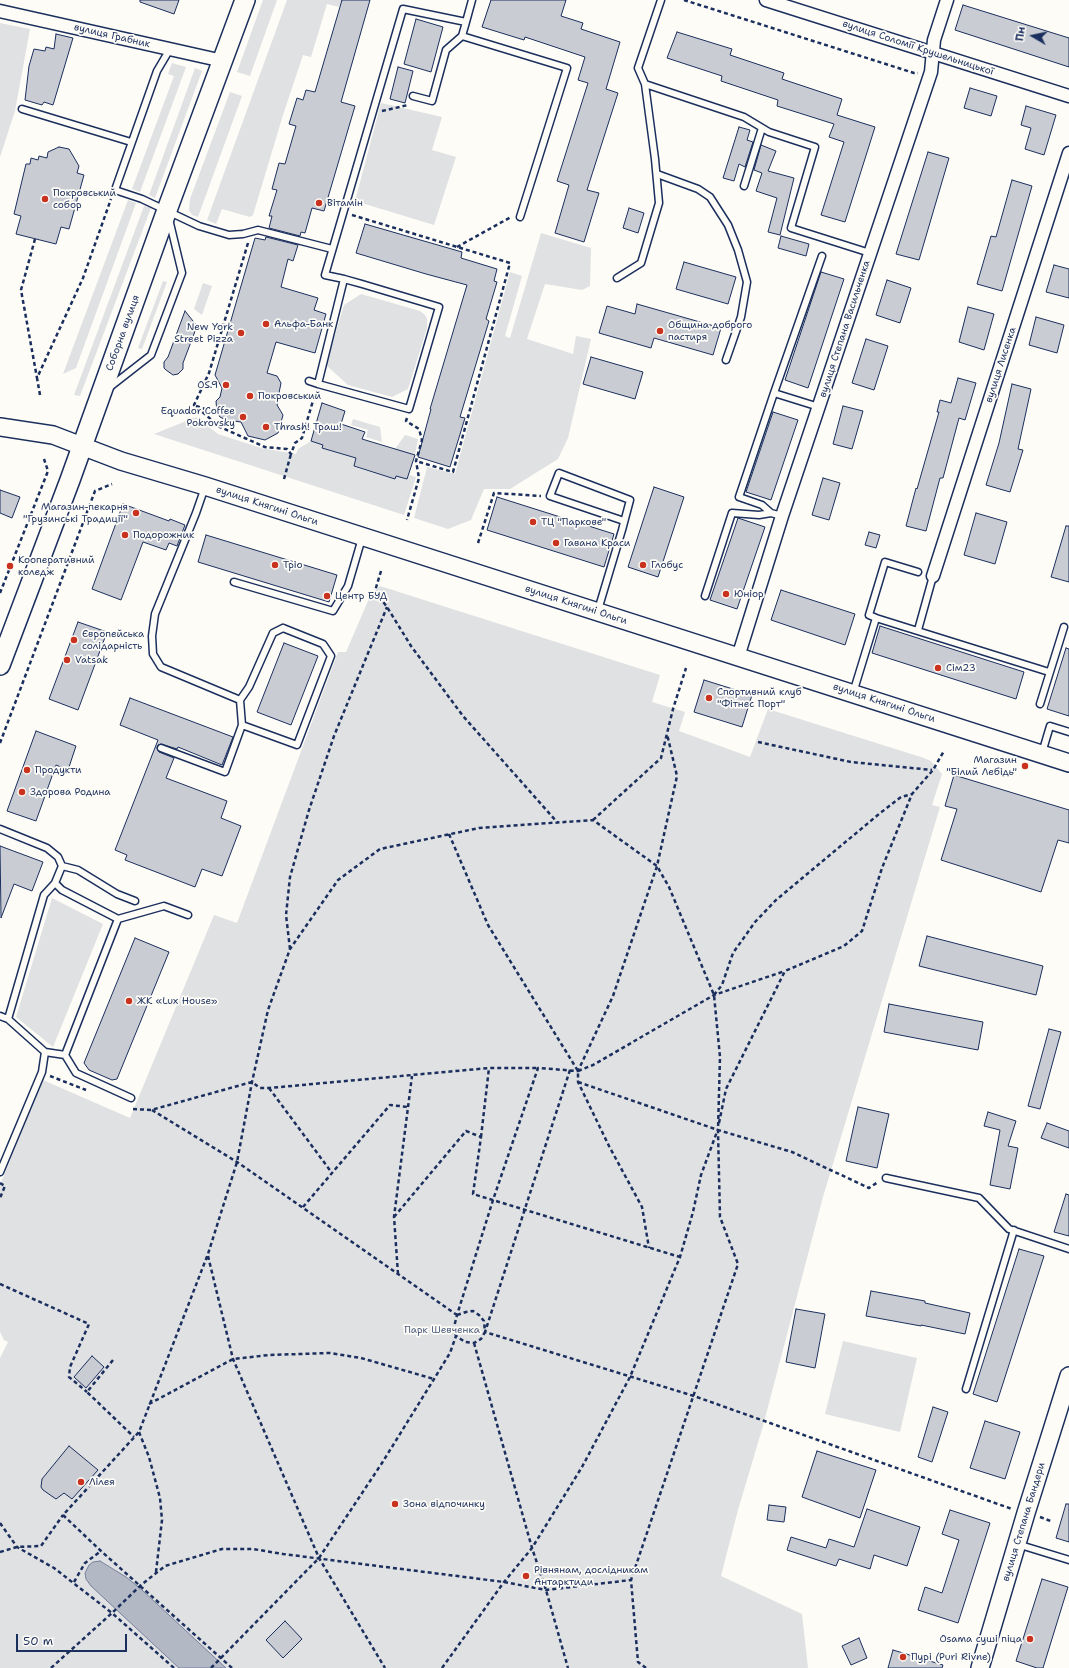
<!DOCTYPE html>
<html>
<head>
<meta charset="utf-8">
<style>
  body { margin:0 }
  #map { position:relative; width:1069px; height:1668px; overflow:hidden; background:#fdfcf7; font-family:"Shantell Sans",sans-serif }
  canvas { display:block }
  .north { position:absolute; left:1013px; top:16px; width:40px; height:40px; -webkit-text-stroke:3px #fdfcf7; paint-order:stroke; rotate:279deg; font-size:11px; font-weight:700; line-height:16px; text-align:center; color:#1b2f5e }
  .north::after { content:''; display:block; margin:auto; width:14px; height:18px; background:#1b2f5e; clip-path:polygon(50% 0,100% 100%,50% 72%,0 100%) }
  .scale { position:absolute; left:16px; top:1634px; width:111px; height:18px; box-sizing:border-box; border:2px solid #1b2f5e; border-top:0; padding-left:5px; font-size:12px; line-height:14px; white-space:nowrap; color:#1b2f5e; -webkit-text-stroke:3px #fdfcf7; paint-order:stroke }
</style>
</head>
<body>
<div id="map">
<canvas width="1069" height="1668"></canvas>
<div class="north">Пн</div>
<div class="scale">50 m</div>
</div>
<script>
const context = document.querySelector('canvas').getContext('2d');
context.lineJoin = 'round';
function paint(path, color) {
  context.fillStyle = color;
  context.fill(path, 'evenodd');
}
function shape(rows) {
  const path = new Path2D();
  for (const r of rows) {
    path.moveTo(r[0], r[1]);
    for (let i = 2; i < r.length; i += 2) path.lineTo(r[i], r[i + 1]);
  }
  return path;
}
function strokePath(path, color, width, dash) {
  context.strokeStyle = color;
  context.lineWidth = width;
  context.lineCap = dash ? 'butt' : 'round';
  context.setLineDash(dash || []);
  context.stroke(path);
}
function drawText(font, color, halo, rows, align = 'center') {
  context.font = font + ' "Shantell Sans",sans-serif';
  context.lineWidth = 3.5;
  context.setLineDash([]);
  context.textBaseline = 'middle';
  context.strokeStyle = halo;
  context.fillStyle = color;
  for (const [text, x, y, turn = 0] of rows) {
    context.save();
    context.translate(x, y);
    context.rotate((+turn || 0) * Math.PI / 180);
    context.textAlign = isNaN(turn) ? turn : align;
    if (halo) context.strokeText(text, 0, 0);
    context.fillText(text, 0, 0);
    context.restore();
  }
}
paint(shape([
  [263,0,277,0,250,76,237,72],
  [287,0,342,0,339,7,327,4,311,57,303,55,283,115,253,215,250,217,222,209,216,224,207,220],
  [0,23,30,29,15,111,0,157],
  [172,63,186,67,140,192,132,189,174,76,168,74],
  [195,68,202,71,155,198,149,195],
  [230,92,242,96,198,217,192,215,189,210,190,199],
  [381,103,442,117,432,150,456,157,434,225,355,201],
  [128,200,136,203,76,368,63,374],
  [144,206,151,208,80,396,74,395],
  [541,233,591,248,590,286,582,290,545,284,527,339,573,354,576,336,591,339,568,438,558,459,510,489,484,489,471,520,448,529,414,518,427,467,455,474,510,272,522,276,505,336,510,338],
  [163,281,167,282,142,349,138,348],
  [203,283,212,286,202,315,194,309],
  [361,294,420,311,424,314,427,318,427,328,408,389,392,397,348,385,326,365,344,305],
  [196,417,218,434,261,448,296,454,298,449,311,441,323,445,322,448,356,458,354,467,395,479,396,476,407,479,409,475,416,477,404,515,154,434],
  [353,419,380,427,382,442,366,437,368,430,351,425],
  [405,435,418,439,415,455,395,449],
  [380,586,660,675,652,702,685,712,679,731,750,757,768,709,921,757,931,761,942,774,932,805,940,807,823,1197,763,1426,738,1510,721,1576,802,1614,808,1668,0,1668,0,1358,8,1342,4,1340,0,1332,0,1185,43,1080,130,1118,214,915,237,923,338,652,346,652,371,594],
  [52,898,103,924,53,1047,16,1017],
  [843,1341,917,1358,900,1432,825,1414]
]), '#e0e1e3');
const water = shape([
  [100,1561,126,1577,142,1590,226,1668,179,1668,91,1586,86,1579,85,1573,89,1565,93,1562,100,1561]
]);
paint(water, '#b3b8c5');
strokePath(water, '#76819c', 1);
const building = shape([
  [140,0,179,0,174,14,140,2,140,0],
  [342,0,370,0,341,102,355,106,324,211,312,208,305,233,301,232,300,236,269,228,272,216,269,216,277,190,272,189,279,163,285,164,296,126,289,124,297,98,303,100,306,90,315,92,342,0],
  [491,0,566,0,561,16,583,23,581,29,620,42,606,89,618,93,587,190,599,193,584,242,555,233,569,185,557,181,588,83,578,80,585,57,525,37,524,40,482,27,491,0],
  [963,5,1069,38,1069,67,955,30,963,5],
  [416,19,443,27,431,72,404,64,416,19],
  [677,32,732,49,730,55,784,73,782,79,842,99,837,115,875,127,845,222,821,215,844,142,829,137,834,124,777,106,778,100,721,81,722,76,667,58,677,32],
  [56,34,73,38,53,105,44,102,42,105,25,100,29,66,34,49,45,51,46,47,54,49,56,34],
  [398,67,413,71,405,103,390,99,398,67],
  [970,88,997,96,991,116,964,108,970,88],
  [1026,106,1056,115,1044,155,1025,149,1031,128,1021,125,1026,106],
  [739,127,750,130,747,140,753,142,745,167,739,164,734,181,723,178,739,127],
  [761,145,776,151,768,171,794,178,780,235,768,232,777,198,756,191,762,173,754,170,761,145],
  [59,147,69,149,79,166,77,173,84,175,69,229,61,227,56,244,16,234,21,216,14,214,26,164,30,164,31,158,38,160,39,156,47,158,48,152,59,147],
  [928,152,949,158,919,260,896,254,928,152],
  [1012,180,1032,186,1002,291,977,284,991,236,996,237,1012,180],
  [629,208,644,213,638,233,623,228,629,208],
  [365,224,462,252,461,258,497,269,494,281,497,282,486,319,489,321,460,417,465,418,450,467,418,457,431,409,430,409,467,285,426,274,356,253,365,224],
  [781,236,809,244,806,256,778,248,781,236],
  [266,237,298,245,293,261,288,259,281,287,318,298,314,310,326,314,315,353,276,342,267,373,277,376,281,383,279,393,281,395,277,405,283,415,278,433,265,440,248,436,241,422,226,420,220,417,217,413,216,401,220,397,222,388,215,375,255,238,265,240,266,237],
  [684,262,736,277,728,304,676,289,684,262],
  [1054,265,1069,269,1069,298,1046,292,1054,265],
  [821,272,844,279,808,388,785,380,821,272],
  [887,280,911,288,900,323,876,315,887,280],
  [637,304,721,328,713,355,654,338,651,348,599,333,607,306,635,314,637,304],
  [968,307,994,314,984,350,959,342,968,307],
  [185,311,197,326,183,363,183,369,178,374,173,375,166,370,164,368,164,362,168,357,185,311],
  [1036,317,1064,325,1057,353,1029,345,1036,317],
  [866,339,888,346,874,390,852,383,866,339],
  [591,357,643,372,635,399,583,384,591,357],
  [958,378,976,383,965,420,959,418,943,478,940,478,926,531,906,526,916,488,917,489,939,412,937,412,940,400,951,403,958,378],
  [1012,384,1031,389,1018,449,1023,450,1010,492,986,485,999,443,1012,384],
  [322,403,345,411,341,424,365,432,362,439,415,455,407,479,396,476,395,479,354,466,356,458,322,448,323,445,311,441,322,403],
  [843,406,863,411,852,449,833,444,843,406],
  [773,412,798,420,771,500,746,492,773,412],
  [823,478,840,483,829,520,812,515,823,478],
  [654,487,684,497,658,577,628,567,654,487],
  [0,490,20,497,12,518,0,513,0,490],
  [497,497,614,534,604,567,487,530,497,497],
  [123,504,169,521,170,519,185,525,177,546,169,543,166,550,143,542,121,600,92,589,123,504],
  [976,513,1007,522,995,564,964,555,976,513],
  [738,518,765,527,737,609,710,600,738,518],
  [1066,526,1069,526,1069,582,1051,577,1066,526],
  [869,532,880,535,876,548,865,545,869,532],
  [206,535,337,575,329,602,198,562,206,535],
  [781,590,855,614,845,645,771,620,781,590],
  [78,622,107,632,78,710,49,699,78,622],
  [880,626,1024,672,1016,699,872,653,880,626],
  [284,643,318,656,291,725,257,712,284,643],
  [1066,648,1069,649,1069,716,1047,709,1066,648],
  [704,680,752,695,742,727,694,712,704,680],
  [130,698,233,737,222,765,178,747,177,749,161,744,158,745,157,748,159,752,174,758,166,778,227,801,221,818,241,826,222,876,202,869,195,887,125,860,127,855,115,850,158,740,120,725,130,698],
  [36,731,76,746,68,770,56,765,36,821,7,811,36,731],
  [954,775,1069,810,1069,843,1058,840,1041,892,941,860,957,809,945,806,954,775],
  [0,846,43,862,32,891,14,884,1,918,0,846],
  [927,936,1043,966,1036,995,919,966,927,936],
  [135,938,169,952,117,1079,112,1080,89,1070,84,1063,135,938],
  [889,1004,983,1022,978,1050,884,1032,889,1004],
  [1049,1029,1061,1032,1040,1109,1028,1106,1049,1029],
  [858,1107,889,1114,877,1168,846,1161,858,1107],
  [988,1112,1016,1121,1008,1146,1018,1148,1010,1189,990,1185,1000,1130,984,1126,988,1112],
  [1047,1123,1069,1131,1069,1148,1041,1138,1047,1123],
  [1066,1194,1069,1195,1069,1236,1054,1232,1066,1194],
  [1019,1249,1044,1256,997,1402,973,1394,1019,1249],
  [871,1291,925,1301,925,1303,970,1313,965,1334,921,1325,921,1326,866,1316,871,1291],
  [796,1309,825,1314,815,1368,786,1362,796,1309],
  [92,1356,104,1367,86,1388,74,1377,92,1356],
  [933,1407,948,1412,932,1462,918,1457,933,1407],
  [985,1421,1020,1432,1005,1479,970,1468,985,1421],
  [69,1446,98,1470,72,1499,64,1493,56,1499,43,1490,41,1487,42,1479,69,1446],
  [817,1451,876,1470,860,1518,802,1497,817,1451],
  [1066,1504,1069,1504,1069,1542,1056,1538,1066,1504],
  [769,1505,786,1507,784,1522,767,1520,769,1505],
  [867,1509,920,1527,907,1566,874,1555,870,1569,839,1559,836,1566,787,1550,791,1537,826,1548,829,1539,854,1547,867,1509],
  [950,1510,990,1523,958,1623,918,1610,925,1587,942,1593,959,1540,942,1534,950,1510],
  [1042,1579,1068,1587,1043,1668,1037,1668,1016,1661,1042,1579],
  [285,1621,302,1639,283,1658,266,1640,285,1621],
  [859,1638,867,1658,851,1665,842,1646,859,1638],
  [893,1650,943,1665,942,1668,888,1668,893,1650]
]);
paint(building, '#c9ccd3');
strokePath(building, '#1b2f5e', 1);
const lane = shape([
  [661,0,638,68,645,84,744,117,769,132,815,147,791,228,870,253],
  [466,22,462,36,567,68,520,217],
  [170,49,157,71,115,190,142,199,199,226,229,235,243,234,258,230,332,249],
  [413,96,432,101,446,50,462,36],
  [22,109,131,142],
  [657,174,698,189,710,197,728,225,738,250,747,282,741,317,726,360],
  [744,186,762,128],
  [617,278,641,263,659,203,655,159,645,84],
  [344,279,318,384,409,409,439,307,362,284,344,279,325,275,403,9,466,22,472,0],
  [309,381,318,384],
  [110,387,151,355,182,273,169,219],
  [774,393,739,497,762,505,771,513,782,516],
  [819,407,774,393,822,256],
  [205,487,196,513,155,614,152,636,153,654,161,667,240,700],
  [234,582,333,611,348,586,362,538],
  [705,596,732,513,759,515,771,513],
  [598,610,622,530,630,500,559,473,550,496,624,521],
  [876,618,869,615,885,562,918,572],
  [283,628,323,644,331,656,297,745,242,725,240,700,249,687,273,633,283,628],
  [918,630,933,576],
  [853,693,876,618,1049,672],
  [1040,704,1064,627],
  [161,748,225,772,242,725],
  [1042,753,1050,726,1069,732],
  [0,829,47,848,58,857,62,866,55,883,44,895,8,1019,45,1052,42,1072,0,1172],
  [62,866,78,870,117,894,135,901],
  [55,883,62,890,118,919,164,906,188,915],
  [118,919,65,1055,76,1073,131,1098],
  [0,1016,8,1019],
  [45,1052,65,1055],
  [886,1178,979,1198,1009,1229,1069,1249],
  [966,1389,1014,1230],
  [1017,1544,1069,1560]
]);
const street = shape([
  [766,0,1069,96],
  [0,11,223,61],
  [933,576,1069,153],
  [738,657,782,516,931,72,934,40,947,0]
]);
const secondary = shape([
  [0,427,53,435,121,461,205,486,1069,763],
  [980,1668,1026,1513,1069,1376]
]);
const primary = shape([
  [0,665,70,480,167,210,245,0]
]);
strokePath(lane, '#1b2f5e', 9);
strokePath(street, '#1b2f5e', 15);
strokePath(secondary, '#1b2f5e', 20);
strokePath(primary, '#1b2f5e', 22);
strokePath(shape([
  [684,0,914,73,918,73],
  [382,111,408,105],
  [352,215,510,263,453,472,416,461],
  [35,239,21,290,37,378],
  [248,243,209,373,194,405,220,427,265,447,287,449,291,454,295,443,302,438,315,394],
  [457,247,511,217],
  [40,395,37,378,83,278,111,199],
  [196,406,217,413],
  [407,418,406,421,419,429,422,440,416,461,419,478,407,520],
  [284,479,291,454],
  [478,543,494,493,541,496],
  [381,571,375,591,387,607,411,646,463,716,557,822],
  [0,593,48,471,44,459],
  [758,742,851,762,932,770],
  [0,743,95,491,112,484],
  [593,820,661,758,673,709,686,668],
  [449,834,488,925,578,1071,578,1082,609,1146,642,1207,649,1248],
  [290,949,286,915,290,877,309,810,334,736,387,607],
  [714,995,722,985,733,953,755,922,776,900,879,814,901,797,912,794],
  [570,1070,485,1332,694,1396,1012,1509],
  [578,1071,593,1065,714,995,785,971],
  [50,1076,86,1090],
  [578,1082,718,1130],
  [269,1088,332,1173],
  [133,1109,151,1110,252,1082,260,1088,269,1088,489,1068,538,1068],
  [152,1110,237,1162,457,1315],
  [719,1123,726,1089,785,971,844,946,862,931,882,868,912,794,933,770,944,751],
  [481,1137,489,1068],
  [0,1183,5,1186,0,1198],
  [303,1207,390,1105,408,1107],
  [394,1217,466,1131,481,1137,473,1194,680,1257],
  [208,1256,233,1359,319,1558,385,1668],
  [398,1274,394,1217,412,1076],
  [0,1284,89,1324,70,1367,69,1377,87,1392],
  [457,1315,466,1312,473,1311,479,1315,484,1321,485,1332,481,1339,474,1343,465,1342,456,1336,454,1327,457,1315,493,1200,538,1068,578,1071,613,996,657,866,677,776,667,734],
  [474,1343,532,1548,546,1590,568,1668],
  [113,1360,87,1392,134,1437],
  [149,1404,233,1359,269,1355,330,1353,361,1358,434,1379],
  [139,1432,149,1457,160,1498,162,1520,156,1572],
  [1040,1517,1053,1522],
  [0,1523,17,1547,54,1568,112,1613,141,1585,165,1566,222,1549,253,1549,283,1554,504,1582,546,1590,631,1580],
  [0,1552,17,1547,41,1546,63,1515],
  [74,1582,85,1563,101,1551],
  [51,1668,112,1613,174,1668],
  [211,1668,319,1558,382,1463,434,1379,450,1353,456,1336],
  [232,1668,101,1551,63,1515,139,1432,208,1254,237,1162,252,1082,268,1010,290,949,338,880,380,849,479,828,593,820,657,866,669,887,714,995,720,1057,718,1130,792,1152,869,1188,878,1182],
  [442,1668,504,1582,532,1548,582,1467,630,1377,680,1257,693,1212,701,1175,718,1129],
  [646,1668,638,1662,631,1580,738,1264,720,1217,718,1131]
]), '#1b2f5e', 2.5, [4, 3]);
strokePath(lane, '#fdfcf7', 6);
strokePath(street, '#fdfcf7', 12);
strokePath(secondary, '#fdfcf7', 17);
strokePath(primary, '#fdfcf7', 19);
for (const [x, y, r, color] of [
  [45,199,4,"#c8321e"],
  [319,203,4,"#c8321e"],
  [266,324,4,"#c8321e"],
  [660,331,4,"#c8321e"],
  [241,333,4,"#c8321e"],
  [226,385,4,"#c8321e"],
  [250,396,4,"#c8321e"],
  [243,417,4,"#c8321e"],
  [266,427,4,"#c8321e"],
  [136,513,4,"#c8321e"],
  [533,522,4,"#c8321e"],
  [125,535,4,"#c8321e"],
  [556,543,4,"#c8321e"],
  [275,565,4,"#c8321e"],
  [643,565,4,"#c8321e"],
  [10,566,4,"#c8321e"],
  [726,594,4,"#c8321e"],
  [327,596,4,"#c8321e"],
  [74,640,4,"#c8321e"],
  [67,660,4,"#c8321e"],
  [938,668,4,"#c8321e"],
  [709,698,4,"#c8321e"],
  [1025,766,4,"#c8321e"],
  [27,770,4,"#c8321e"],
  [22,792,4,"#c8321e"],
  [129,1001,4,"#c8321e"],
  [81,1482,4,"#c8321e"],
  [395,1504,4,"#c8321e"],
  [526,1576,4,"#c8321e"],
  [1030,1639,4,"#c8321e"],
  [903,1657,4,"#c8321e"]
]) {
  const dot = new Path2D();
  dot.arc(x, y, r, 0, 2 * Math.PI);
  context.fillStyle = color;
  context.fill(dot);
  strokePath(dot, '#fdfcf7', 1.5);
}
drawText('10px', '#1b2f5e', '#fdfcf7', [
  ["вулиця Грабник",112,36,13],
  ["вулиця Соломії Крушельницької",918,48,18],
  ["вулиця Степана Васильченка",845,329,-72],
  ["Соборна вулиця",123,333,-70],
  ["вулиця Лисенка",1001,365,-72],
  ["вулиця Княгині Ольги",267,506,18],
  ["вулиця Княгині Ольги",576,605,18],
  ["вулиця Княгині Ольги",884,703,18],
  ["вулиця Степана Бандери",1024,1522,-73]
]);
drawText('10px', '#1b2f5e', '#fdfcf7', [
  ["Покровський",53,193],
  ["собор",53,205],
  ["Вітамін",327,203],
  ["Альфа-Банк",274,324],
  ["Община доброго",668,325],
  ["пастиря",668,337],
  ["New York",233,327,"right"],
  ["Street Pizza",233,339,"right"],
  ["OS.9",218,385,"right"],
  ["Покровський",258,396],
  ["Equador Coffee",235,411,"right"],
  ["Pokrovsky",235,423,"right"],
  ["Thrash! Траш!",274,427],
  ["Магазин-пекарня",128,507,"right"],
  ["\"Грузинські Традиції\"",128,519,"right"],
  ["ТЦ \"Паркове\"",541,522],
  ["Подорожник",133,535],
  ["Гавана Краси",564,543],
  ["Кооперативний",18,560],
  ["коледж",18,572],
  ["Тріо",283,565],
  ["Глобус",651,565],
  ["Юніор",734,594],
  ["Центр БУД",335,596],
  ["Європейська",82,634],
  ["солідарність",82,646],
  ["Vatsak",75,660],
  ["Сім23",946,668],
  ["Спортивний клуб",717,692],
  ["\"Фітнес Порт\"",717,704],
  ["Магазин",1017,760,"right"],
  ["\"Білий Лебідь\"",1017,772,"right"],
  ["Продукти",35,770],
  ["Здорова Родина",30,792],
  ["ЖК «Lux House»",137,1001],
  ["Лілея",89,1482],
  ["Зона відпочинку",403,1504],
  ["Рівнянам, дослідникам",534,1570],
  ["Антарктиди",534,1582],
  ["Osama суші піца",1022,1639,"right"],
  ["Пурі (Puri Rivne)",911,1657]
], 'left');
drawText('10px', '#4c5c7f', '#fdfcf7', [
  ["Парк Шевченка",442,1330]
]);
</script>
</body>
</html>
